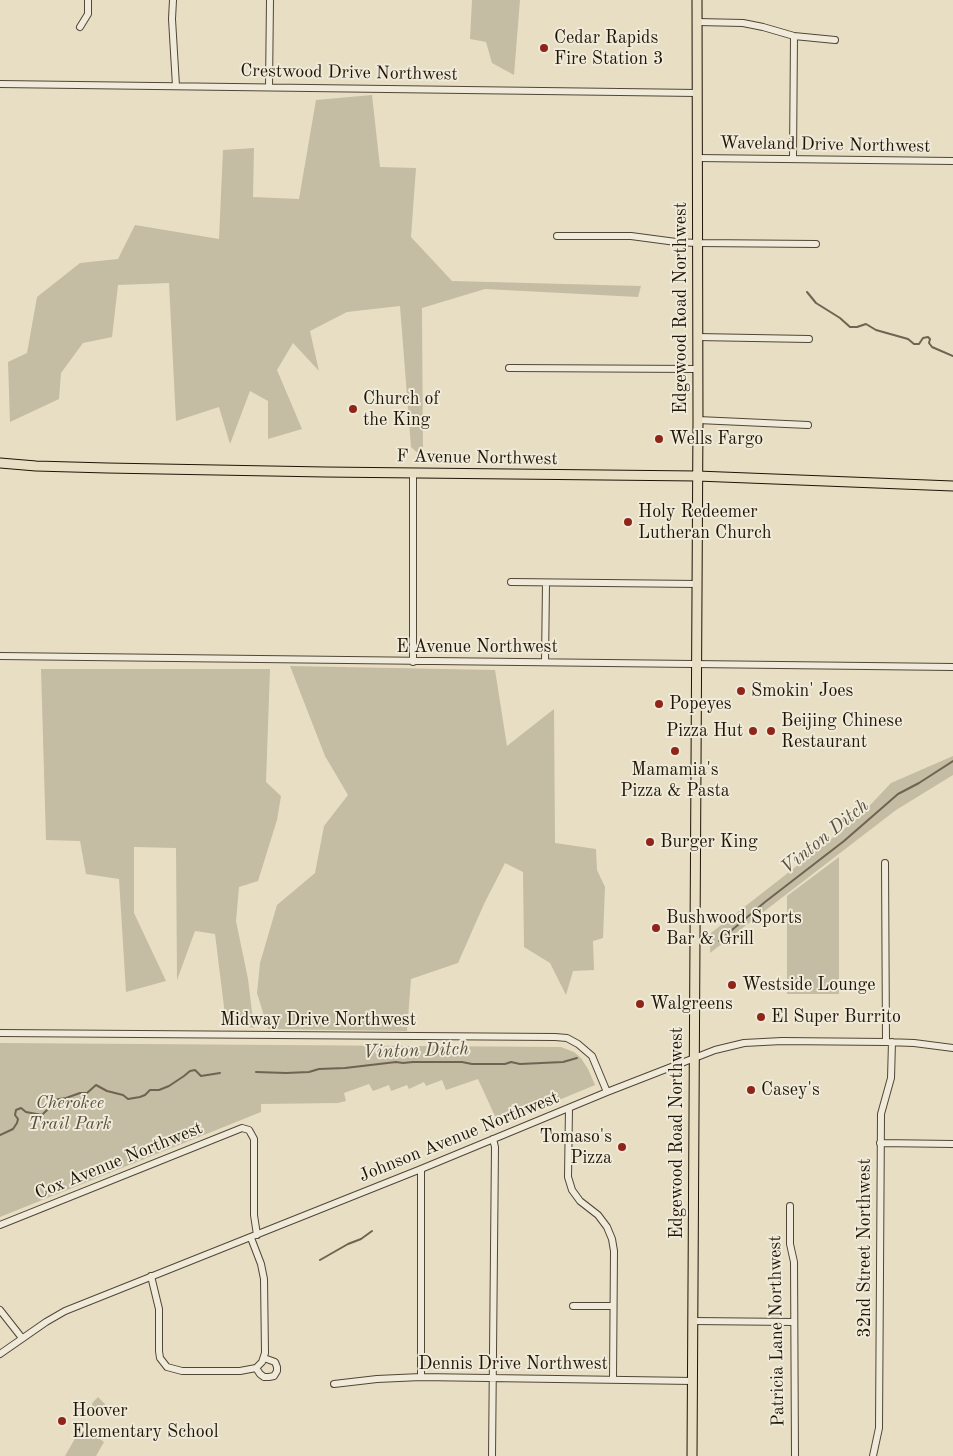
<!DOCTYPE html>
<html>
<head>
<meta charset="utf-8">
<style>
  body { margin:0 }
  canvas { display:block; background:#e7dec4 }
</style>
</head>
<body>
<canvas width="953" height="1456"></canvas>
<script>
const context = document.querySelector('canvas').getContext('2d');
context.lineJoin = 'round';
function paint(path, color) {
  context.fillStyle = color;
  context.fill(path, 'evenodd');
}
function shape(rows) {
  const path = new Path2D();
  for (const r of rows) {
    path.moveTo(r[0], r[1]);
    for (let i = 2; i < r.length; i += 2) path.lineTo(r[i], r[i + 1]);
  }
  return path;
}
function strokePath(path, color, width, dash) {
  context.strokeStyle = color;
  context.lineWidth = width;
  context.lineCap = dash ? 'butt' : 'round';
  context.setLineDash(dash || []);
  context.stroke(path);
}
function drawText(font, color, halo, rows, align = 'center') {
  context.font = font + ' "Old Standard TT",serif';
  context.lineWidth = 4;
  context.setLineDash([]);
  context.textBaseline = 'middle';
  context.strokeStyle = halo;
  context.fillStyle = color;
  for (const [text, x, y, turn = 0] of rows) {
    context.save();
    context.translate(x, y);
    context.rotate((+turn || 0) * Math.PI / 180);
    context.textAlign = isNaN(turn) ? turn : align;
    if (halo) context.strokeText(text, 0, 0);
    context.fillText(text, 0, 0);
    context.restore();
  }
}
paint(shape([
  [472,0,520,0,514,75,492,63,486,42,470,39],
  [372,95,380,167,416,168,411,237,452,281,641,286,638,297,485,289,422,308,423,458,411,447,400,306,347,312,310,331,319,371,293,343,277,370,302,429,268,439,268,401,250,391,230,444,219,407,176,421,169,283,118,285,112,337,83,343,61,373,59,399,10,422,8,362,27,353,37,297,80,263,118,259,135,225,219,239,223,150,254,148,253,197,299,199,316,100],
  [290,666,495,670,507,746,554,709,555,843,596,849,597,870,605,887,603,938,593,941,594,970,573,971,566,995,550,963,524,947,523,872,505,863,484,904,458,963,411,979,407,1031,268,1029,257,993,260,963,277,905,315,873,324,826,348,795,325,756],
  [41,669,270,669,266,782,281,796,277,820,258,881,239,887,236,921,248,979,254,1028,226,1023,215,934,195,931,177,980,176,848,134,847,134,913,166,981,126,992,119,879,86,874,80,841,46,840],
  [953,756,953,775,896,810,710,953,711,933,857,819,891,783],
  [839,857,839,994,787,994,787,896],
  [0,1043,561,1047,574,1052,581,1058,588,1069,595,1085,499,1125,478,1079,446,1090,442,1080,426,1086,424,1082,409,1089,407,1085,391,1091,389,1085,373,1091,369,1084,344,1093,346,1101,338,1103,261,1104,261,1112,0,1217],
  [98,1397,105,1404,106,1409,103,1413,97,1416,89,1411,93,1402],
  [87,1427,97,1433,96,1436,104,1442,96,1456,65,1456,81,1428,85,1430]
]), '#c5bca4');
strokePath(shape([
  [807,292,816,303,840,318,850,327,857,327,866,324,876,330,908,339,914,344,919,344,923,338,928,337,930,339,929,343,932,347,953,356],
  [719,941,765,902,844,841,898,794,919,783,953,761],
  [256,1072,286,1073,309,1072,319,1069,345,1068,396,1062,403,1063,413,1062,462,1062,472,1064,505,1064,511,1062,520,1064,563,1062,577,1058],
  [0,1135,13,1129,17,1123,18,1119,15,1115,16,1110,21,1108,26,1112,42,1115,49,1108,52,1100,66,1098,80,1093,87,1093,96,1085,107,1091,123,1095,128,1099,140,1097,145,1095,150,1090,159,1090,169,1086,184,1076,190,1071,195,1070,201,1076,220,1073],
  [320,1260,348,1244,361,1239,372,1231]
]), '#6f6451', 2);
const minor = shape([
  [173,0,172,19,176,86],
  [698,22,743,23,763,27,794,36,835,40],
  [80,27,88,14,88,0],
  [0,84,697,93],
  [269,87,270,0],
  [697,158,953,161],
  [793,158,794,36],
  [557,236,631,236,676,242,698,243,816,244],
  [697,337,809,339],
  [509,368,697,369],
  [698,420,808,425],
  [511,582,697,584],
  [0,656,953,667],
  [413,662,413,473],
  [545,662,546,583],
  [885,863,886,1042],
  [0,1033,555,1037,567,1038,578,1044,592,1056,607,1092],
  [569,1108,568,1177,572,1190,580,1201,598,1215,607,1227,612,1239,614,1251,613,1379],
  [880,1143,953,1144],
  [421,1169,421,1377],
  [790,1206,790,1244,794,1262,795,1456],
  [0,1225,242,1128,249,1130,254,1139,254,1215,257,1235],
  [251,1238,261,1264,264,1279,265,1353,262,1362,256,1368,260,1374,264,1377,269,1377,274,1376,277,1371,277,1367,275,1362,264,1358],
  [151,1276,159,1309,159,1351,160,1358,167,1367,182,1371,240,1371,256,1368],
  [573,1306,613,1306],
  [0,1310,22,1338],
  [693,1321,794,1322],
  [0,1354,46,1322,65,1311,421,1169,607,1092,715,1050,744,1043,782,1041,886,1042,914,1043,953,1048],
  [334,1384,377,1379,421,1377,693,1381],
  [492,1456,495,1147,493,1139],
  [873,1456,879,1428,881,1114,891,1078,892,1042]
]);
const major = shape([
  [0,463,36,466,107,468,325,472,697,476,953,486],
  [692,1456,698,420,697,0]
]);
strokePath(minor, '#524635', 8);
strokePath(major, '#201405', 11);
strokePath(minor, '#efead9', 6);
strokePath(major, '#e7dec4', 9);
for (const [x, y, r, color] of [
  [544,48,5,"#8f2418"],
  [353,409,5,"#8f2418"],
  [659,439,5,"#8f2418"],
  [628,522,5,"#8f2418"],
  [741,691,5,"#8f2418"],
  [659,704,5,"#8f2418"],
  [753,731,5,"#8f2418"],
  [771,731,5,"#8f2418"],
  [675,751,5,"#8f2418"],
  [650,842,5,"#8f2418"],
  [656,928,5,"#8f2418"],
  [732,985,5,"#8f2418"],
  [640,1004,5,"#8f2418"],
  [761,1017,5,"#8f2418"],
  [751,1090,5,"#8f2418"],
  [622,1147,5,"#8f2418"],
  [62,1421,5,"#8f2418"]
]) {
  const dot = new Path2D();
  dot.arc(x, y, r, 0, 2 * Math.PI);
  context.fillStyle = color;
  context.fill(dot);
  strokePath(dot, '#efead9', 2);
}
drawText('18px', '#201405', '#efead9', [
  ["Cedar Rapids",554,38],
  ["Fire Station 3",554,59],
  ["Church of",363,399],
  ["the King",363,420],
  ["Wells Fargo",669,439],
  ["Holy Redeemer",638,512],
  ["Lutheran Church",638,533],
  ["Smokin' Joes",751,691],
  ["Popeyes",669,704],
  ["Beijing Chinese",781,721],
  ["Restaurant",781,742],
  ["Pizza Hut",743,731,"right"],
  ["Mamamia's",675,770,"center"],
  ["Pizza & Pasta",675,791,"center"],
  ["Burger King",660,842],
  ["Bushwood Sports",666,918],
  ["Bar & Grill",666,939],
  ["Westside Lounge",742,985],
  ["Walgreens",650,1004],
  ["El Super Burrito",771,1017],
  ["Casey's",761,1090],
  ["Tomaso's",612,1137,"right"],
  ["Pizza",612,1158,"right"],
  ["Hoover",72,1411],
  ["Elementary School",72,1432]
], 'left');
drawText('18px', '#201405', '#efead9', [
  ["Crestwood Drive Northwest",349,73,1],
  ["Waveland Drive Northwest",825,145,1],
  ["Edgewood Road Northwest",681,308,-90],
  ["F Avenue Northwest",477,458,1],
  ["E Avenue Northwest",477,647],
  ["Midway Drive Northwest",318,1020],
  ["Edgewood Road Northwest",677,1133,-90],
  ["Johnson Avenue Northwest",459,1137,-22],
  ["Cox Avenue Northwest",119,1161,-22],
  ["32nd Street Northwest",865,1248,-90],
  ["Patricia Lane Northwest",777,1331,-91],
  ["Dennis Drive Northwest",513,1364]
]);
drawText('italic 18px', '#5a4f3d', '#efead9', [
  ["Cherokee",70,1103],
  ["Trail Park",70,1124]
]);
drawText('italic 19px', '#5b503e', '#efead9', [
  ["Vinton Ditch",825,837,-39],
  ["Vinton Ditch",416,1051,-2]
]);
</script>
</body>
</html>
